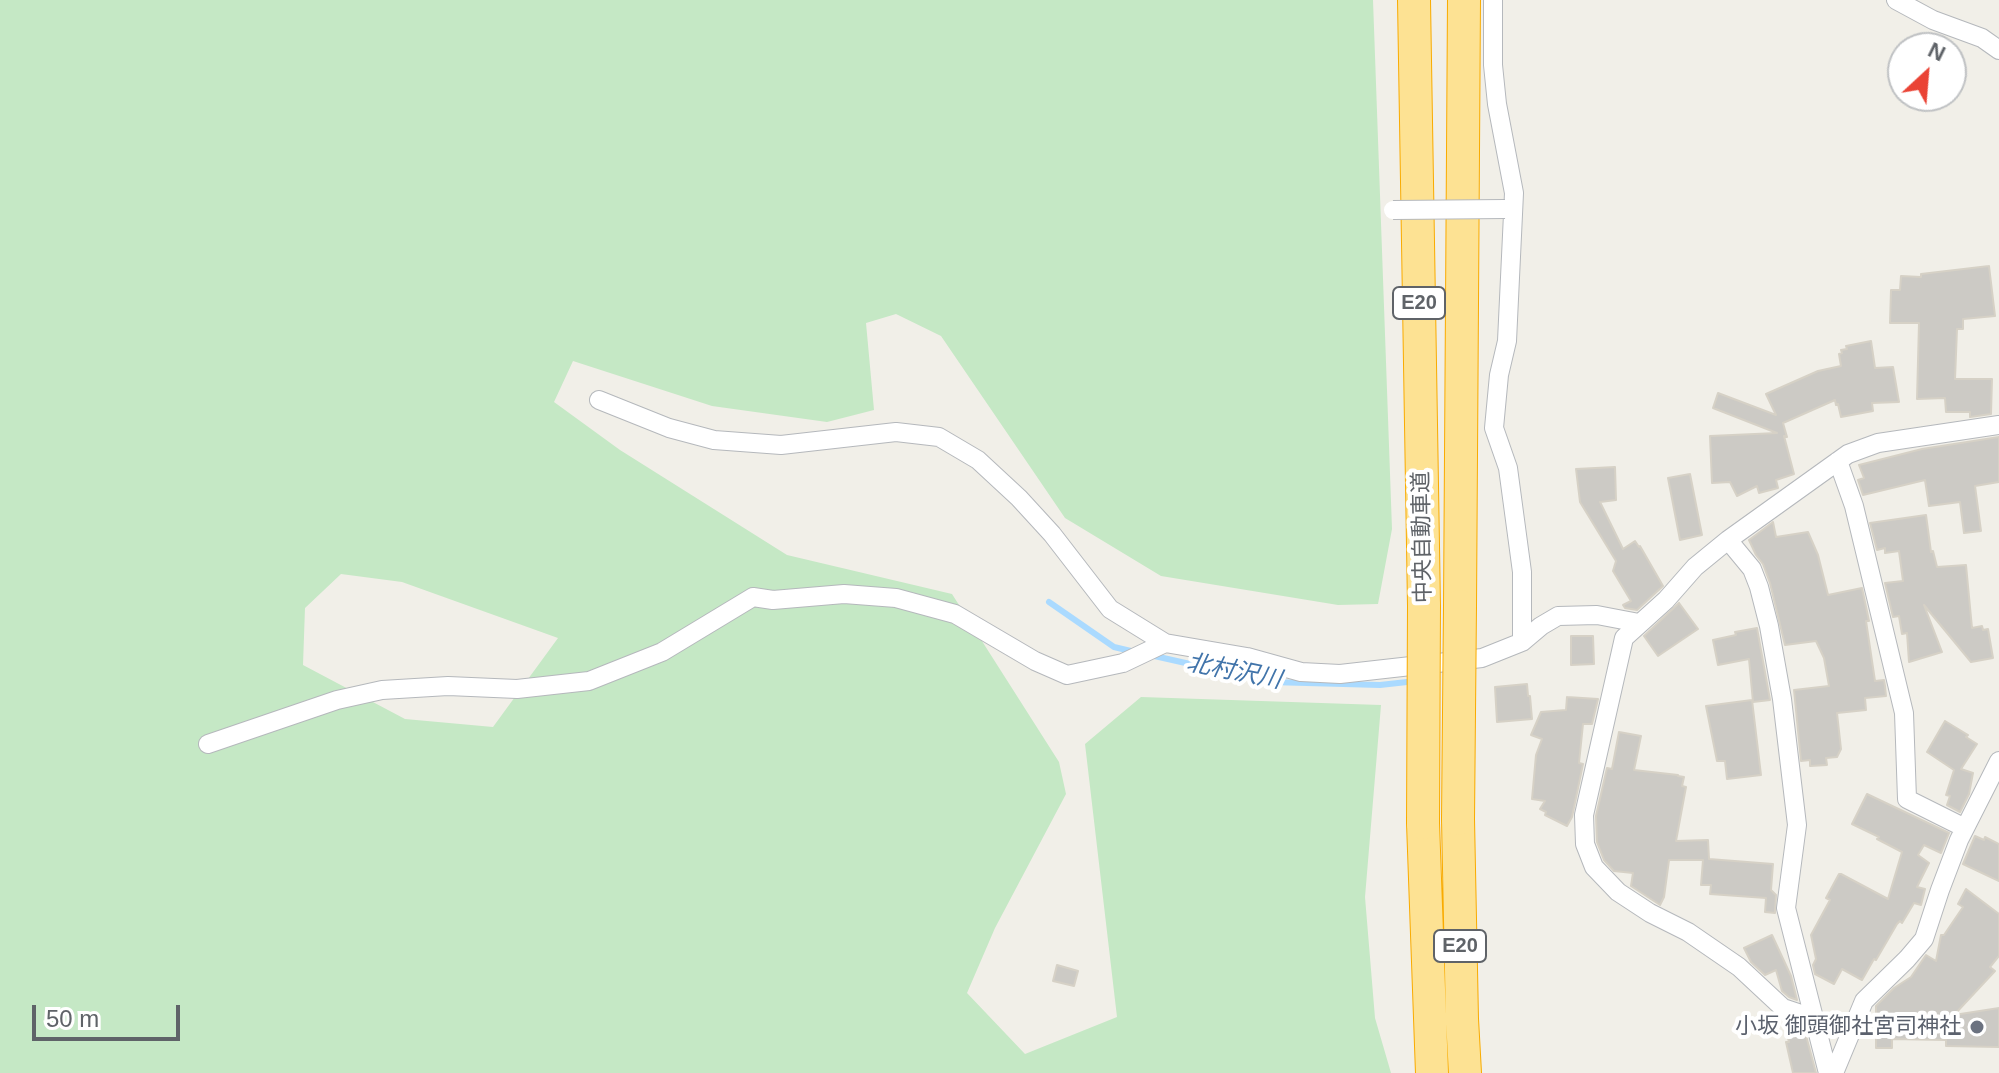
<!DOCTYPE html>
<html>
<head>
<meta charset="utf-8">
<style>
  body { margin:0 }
  #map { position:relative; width:1999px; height:1073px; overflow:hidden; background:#f1efe8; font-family:Arial,sans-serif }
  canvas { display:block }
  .north { position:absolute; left:1887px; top:32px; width:80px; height:80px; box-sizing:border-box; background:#fff; border:2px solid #bfc1c3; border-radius:50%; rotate:26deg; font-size:22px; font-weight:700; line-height:32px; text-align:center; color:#5f6368 }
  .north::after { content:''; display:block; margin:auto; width:28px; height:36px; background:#ea4335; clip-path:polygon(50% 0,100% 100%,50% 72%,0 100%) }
  .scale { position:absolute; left:32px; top:1005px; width:148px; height:36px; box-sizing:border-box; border:4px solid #5f6368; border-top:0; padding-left:10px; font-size:24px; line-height:28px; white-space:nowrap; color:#5f6368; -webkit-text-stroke:6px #fff; paint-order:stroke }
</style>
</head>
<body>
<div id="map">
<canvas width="1999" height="1073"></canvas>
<div class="north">N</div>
<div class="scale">50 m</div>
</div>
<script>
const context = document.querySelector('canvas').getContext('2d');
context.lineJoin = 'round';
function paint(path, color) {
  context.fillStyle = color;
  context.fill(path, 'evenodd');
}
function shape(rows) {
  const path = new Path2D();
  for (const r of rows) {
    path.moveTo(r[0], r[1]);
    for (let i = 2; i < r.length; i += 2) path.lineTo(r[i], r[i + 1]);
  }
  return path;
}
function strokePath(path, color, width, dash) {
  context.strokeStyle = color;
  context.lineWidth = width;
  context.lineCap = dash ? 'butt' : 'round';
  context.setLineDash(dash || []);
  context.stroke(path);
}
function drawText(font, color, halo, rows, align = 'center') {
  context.font = font + ' Arial,"Noto Sans JP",sans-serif';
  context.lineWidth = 8;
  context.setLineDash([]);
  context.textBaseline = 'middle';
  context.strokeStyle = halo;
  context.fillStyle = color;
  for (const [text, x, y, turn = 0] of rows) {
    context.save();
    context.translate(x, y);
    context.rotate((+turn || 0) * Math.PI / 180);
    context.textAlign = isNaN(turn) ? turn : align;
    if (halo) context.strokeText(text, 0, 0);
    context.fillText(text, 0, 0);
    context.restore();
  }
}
paint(shape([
  [0,0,1373,0,1392,529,1378,604,1338,605,1161,576,1065,518,941,336,896,314,866,323,874,410,827,422,712,406,573,361,554,402,620,450,787,555,952,594,1059,762,1066,794,995,928,967,993,1025,1054,1117,1017,1085,744,1141,697,1381,705,1365,897,1375,1018,1391,1073,0,1073],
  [341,574,402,582,558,638,493,727,405,719,303,665,305,608]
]), '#c5e8c5');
strokePath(shape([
  [1049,602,1114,647,1135,652],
  [1150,655,1270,682,1380,685,1416,681]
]), '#aadaff', 6);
const building = shape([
  [1989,266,1995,316,1963,319,1963,329,1957,329,1955,379,1992,379,1991,414,1970,417,1970,412,1946,412,1945,398,1917,399,1919,323,1890,323,1891,290,1900,290,1901,276,1921,277,1921,274,1989,266],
  [1871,341,1875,368,1893,367,1899,402,1872,403,1873,411,1841,417,1838,404,1836,405,1835,400,1783,423,1787,437,1784,436,1794,474,1776,480,1778,488,1759,493,1757,486,1737,496,1730,482,1712,483,1710,436,1777,433,1713,408,1718,393,1776,415,1766,394,1818,371,1841,366,1839,354,1842,353,1841,350,1847,349,1846,346,1871,341],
  [1999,437,1999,482,1975,486,1981,531,1964,533,1960,502,1929,506,1925,480,1863,495,1858,480,1864,478,1859,465,1922,449,1999,437],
  [1615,467,1616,500,1600,502,1623,549,1635,541,1639,547,1640,546,1663,586,1637,610,1625,608,1623,605,1631,601,1613,571,1616,561,1580,502,1576,469,1615,467],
  [1690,474,1702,535,1680,540,1668,478,1690,474],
  [1926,515,1931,552,1933,551,1937,567,1966,565,1972,628,1982,626,1983,630,1988,629,1993,658,1971,662,1924,605,1942,652,1909,662,1907,633,1902,634,1899,616,1893,617,1885,583,1903,581,1899,551,1885,553,1885,548,1877,550,1870,523,1926,515],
  [1773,522,1776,537,1808,532,1818,555,1828,595,1862,588,1869,621,1866,621,1875,681,1884,680,1885,686,1886,696,1865,698,1866,710,1837,713,1841,749,1837,757,1826,758,1827,765,1810,766,1810,760,1801,761,1794,690,1829,686,1824,658,1816,641,1785,645,1770,583,1763,564,1756,555,1749,540,1773,522],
  [1679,603,1698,629,1658,656,1644,636,1679,603],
  [1757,628,1770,700,1753,702,1749,659,1718,665,1713,640,1736,635,1735,632,1757,628],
  [1571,636,1593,636,1594,664,1571,665,1571,636],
  [1527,684,1528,696,1530,696,1532,719,1497,722,1495,687,1527,684],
  [1567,697,1598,699,1592,724,1583,724,1579,763,1583,764,1572,817,1567,826,1545,815,1546,812,1540,809,1545,801,1532,799,1536,755,1542,739,1531,735,1541,712,1566,710,1567,697],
  [1752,700,1761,775,1727,779,1725,761,1717,761,1706,706,1752,700],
  [1945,721,1968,735,1966,737,1977,744,1961,769,1973,773,1969,794,1960,812,1947,805,1950,796,1946,795,1954,770,1927,752,1945,721],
  [1619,732,1641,736,1634,770,1678,775,1678,776,1684,777,1682,786,1686,787,1676,841,1708,840,1709,859,1773,864,1771,890,1776,895,1775,913,1765,912,1766,898,1710,894,1711,885,1701,885,1703,860,1669,860,1664,897,1660,905,1631,886,1633,873,1614,871,1604,860,1597,842,1596,816,1607,768,1612,769,1619,732],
  [1867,794,1949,833,1941,853,1924,845,1918,855,1929,863,1917,887,1925,889,1921,905,1914,903,1902,923,1900,921,1897,924,1876,960,1874,959,1862,980,1842,969,1834,984,1815,974,1813,965,1816,959,1811,935,1830,900,1826,898,1839,874,1841,874,1888,899,1902,852,1877,839,1879,837,1852,824,1867,794],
  [1975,836,1984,840,1985,837,1999,844,1999,881,1963,864,1975,836],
  [1966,889,1999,914,1999,956,1990,967,1995,971,1954,1015,1999,1008,1999,1047,1946,1046,1946,1040,1892,1039,1892,1048,1876,1048,1876,1006,1894,988,1911,977,1926,955,1936,961,1941,935,1944,935,1963,907,1958,904,1966,889],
  [1772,935,1791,976,1797,1000,1789,997,1782,991,1776,970,1765,975,1751,962,1744,948,1772,935],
  [1057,965,1078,971,1074,986,1053,981,1057,965],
  [1790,1023,1804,1028,1816,1073,1793,1073,1786,1042,1789,1042,1786,1031,1791,1030,1790,1023]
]);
paint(building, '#cccac5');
strokePath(building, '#d6d1c6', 2);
const minor = shape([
  [1493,0,1493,65,1497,104,1514,193,1507,341,1499,375,1494,428,1508,468,1522,572,1522,642],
  [1896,0,1933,20,1982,38,1999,50],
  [599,400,669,428,714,440,781,445,896,432,939,437,978,460,1019,498,1052,534,1110,609,1165,643,1247,657,1301,672,1340,674,1482,658,1522,642,1541,626,1558,616,1597,615,1639,623],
  [1838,461,1854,506,1904,713,1907,799,1965,828],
  [1728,540,1752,569,1759,587,1769,626,1782,699,1797,825,1786,908,1828,1073],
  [208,744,337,700,382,690,448,686,517,689,589,681,662,652,753,597,773,600,844,594,896,598,955,614,1035,661,1067,675,1123,663,1165,643],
  [1813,1018,1783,1008,1739,967,1688,932,1650,913,1618,892,1594,867,1585,844,1584,815,1624,638,1666,600,1695,567,1728,540,1848,454,1878,443,1999,425],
  [1834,1073,1864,1001,1907,959,1924,939,1940,890,1959,840,1999,761]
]);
const motorway = shape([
  [1414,0,1424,606],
  [1460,606,1464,0],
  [1458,819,1462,1019,1465,1073],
  [1423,823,1432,1073]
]);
strokePath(minor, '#b5b8bc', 20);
strokePath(motorway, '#f9ab00', 34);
strokePath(minor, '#fff', 18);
strokePath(motorway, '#fde293', 32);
const minorBridge = shape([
  [1393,210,1505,209]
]);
const motorwayBridge = shape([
  [1458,819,1460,606],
  [1423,823,1424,606]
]);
strokePath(minorBridge, '#b5b8bc', 20, []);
strokePath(motorwayBridge, '#f9ab00', 34, []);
strokePath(minorBridge, '#fff', 18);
strokePath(motorwayBridge, '#fde293', 32);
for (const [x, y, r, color] of [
  [1977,1027,8,"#6b7280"]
]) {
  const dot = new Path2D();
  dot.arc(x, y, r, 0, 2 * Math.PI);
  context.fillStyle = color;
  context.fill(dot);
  strokePath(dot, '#fff', 3);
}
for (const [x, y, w] of [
  [1419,303,52],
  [1460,946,52]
]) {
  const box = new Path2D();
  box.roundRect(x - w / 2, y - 16, w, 32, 6);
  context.fillStyle = '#fff';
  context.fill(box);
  strokePath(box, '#5f6368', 2);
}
drawText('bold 20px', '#5f6368', null, [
  ["E20",1419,303],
  ["E20",1460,946]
]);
drawText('22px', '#5f6368', '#fff', [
  ["中央自動車道",1423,537,-91]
]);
drawText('22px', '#5b616d', '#fff', [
  ["小坂 御頭御社宮司神社",1961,1027]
], 'right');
drawText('italic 24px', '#4174aa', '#fff', [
  ["北村沢川",1234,672,11]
]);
</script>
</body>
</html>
